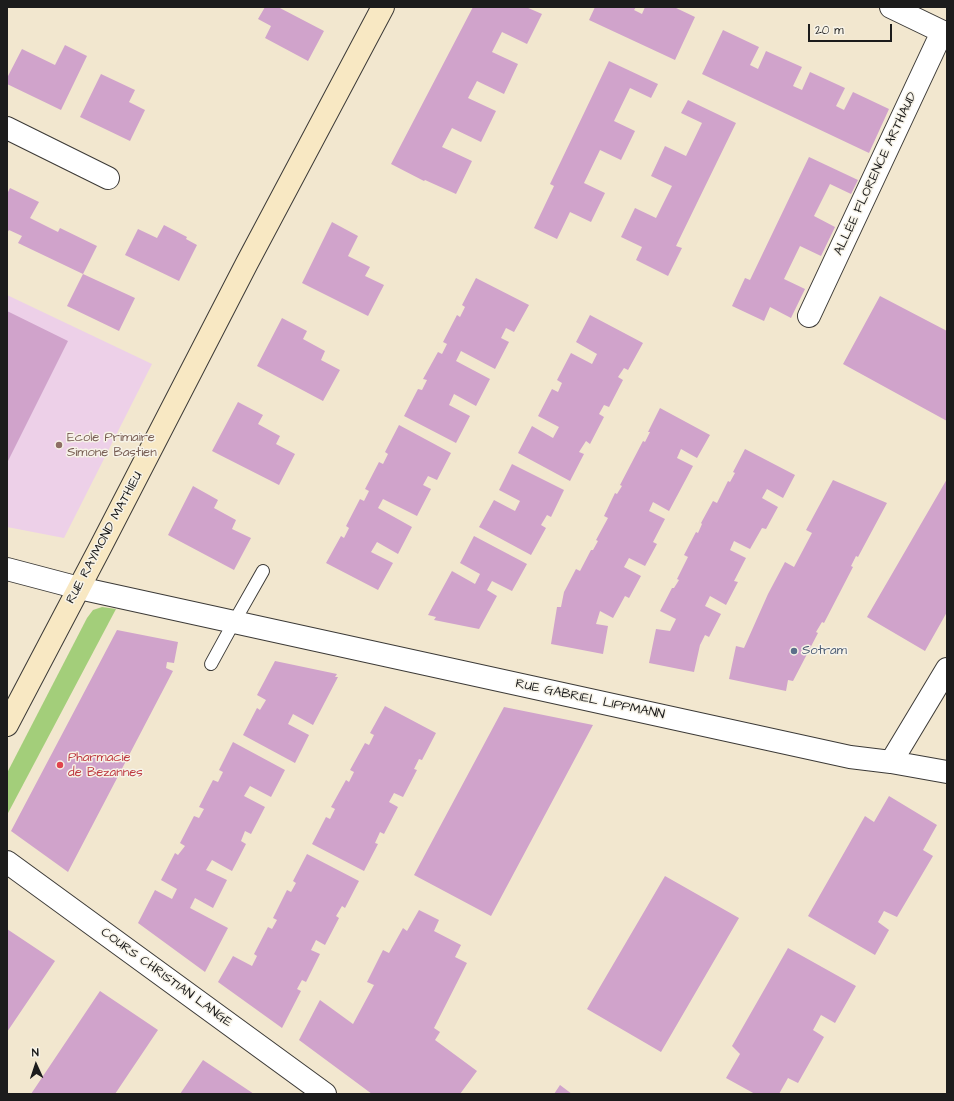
<!DOCTYPE html>
<html>
<head>
<meta charset="utf-8">
<style>
  body { margin:0 }
  #map { position:relative; width:954px; height:1101px; overflow:hidden; background:#f2e7cf; font-family:"Architects Daughter",sans-serif }
  canvas { display:block }
  .frame { position:absolute; inset:0; border:8px solid #1c1c1c; pointer-events:none }
  .north { position:absolute; left:16px; top:1045px; width:40px; height:40px; -webkit-text-stroke:3px #f7f3e8; paint-order:stroke; rotate:357deg; font-size:11px; font-weight:700; line-height:16px; text-align:center; color:#1c1c1c }
  .north::after { content:''; display:block; margin:auto; width:14px; height:18px; background:#1c1c1c; clip-path:polygon(50% 0,100% 100%,50% 72%,0 100%) }
  .scale { position:absolute; left:808px; top:24px; width:84px; height:18px; box-sizing:border-box; border:2px solid #1c1c1c; border-top:0; padding-left:5px; font-size:12px; line-height:14px; white-space:nowrap; color:#1c1c1c; -webkit-text-stroke:3px #f7f3e8; paint-order:stroke }
</style>
</head>
<body>
<div id="map">
<canvas width="954" height="1101"></canvas>
<div class="frame"></div>
<div class="north">N</div>
<div class="scale">20 m</div>
</div>
<script>
const context = document.querySelector('canvas').getContext('2d');
context.lineJoin = 'round';
function paint(path, color) {
  context.fillStyle = color;
  context.fill(path, 'evenodd');
}
function shape(rows) {
  const path = new Path2D();
  for (const r of rows) {
    path.moveTo(r[0], r[1]);
    for (let i = 2; i < r.length; i += 2) path.lineTo(r[i], r[i + 1]);
  }
  return path;
}
function strokePath(path, color, width, dash) {
  context.strokeStyle = color;
  context.lineWidth = width;
  context.lineCap = dash ? 'butt' : 'round';
  context.setLineDash(dash || []);
  context.stroke(path);
}
function drawText(font, color, halo, rows, align = 'center') {
  context.font = font + ' "Architects Daughter",sans-serif';
  context.lineWidth = 3;
  context.setLineDash([]);
  context.textBaseline = 'middle';
  context.strokeStyle = halo;
  context.fillStyle = color;
  for (const [text, x, y, turn = 0] of rows) {
    context.save();
    context.translate(x, y);
    context.rotate((+turn || 0) * Math.PI / 180);
    context.textAlign = isNaN(turn) ? turn : align;
    if (halo) context.strokeText(text, 0, 0);
    context.fillText(text, 0, 0);
    context.restore();
  }
}
paint(shape([
  [7,295,152,364,64,538,7,527]
]), '#edd0e8');
paint(shape([
  [102,607,116,609,7,815,7,773,87,618,93,610]
]), '#a3ce7a');
paint(shape([
  [265,7,278,7,324,31,308,61,265,38,271,26,258,19],
  [473,7,526,7,542,14,527,44,502,32,492,52,518,64,504,94,477,81,468,98,496,111,481,142,452,128,442,147,472,161,456,194,425,180,424,181,391,164],
  [595,7,636,7,634,10,642,14,645,7,674,7,695,17,675,60,589,20],
  [723,30,759,47,750,65,758,69,766,51,802,67,793,86,802,90,810,72,845,88,836,106,844,110,853,92,889,109,869,153,702,74],
  [65,45,87,56,61,110,7,84,7,78,22,49,55,65],
  [609,61,658,84,651,98,630,88,614,121,635,131,621,160,600,150,584,183,605,193,591,222,570,212,557,239,534,228,554,186,550,184],
  [101,74,135,90,129,102,145,110,130,141,80,117],
  [688,100,736,123,676,246,682,248,668,276,636,260,642,247,621,237,635,208,656,218,672,186,651,176,665,146,686,156,702,123,681,113],
  [809,157,858,180,851,194,830,184,814,216,835,227,821,256,800,246,784,279,805,289,791,318,770,307,764,321,732,306,745,278,750,280],
  [10,188,39,202,30,218,58,232,60,228,97,246,83,274,18,243,22,236,9,230,7,233,7,194],
  [332,222,358,236,348,256,370,267,365,276,384,285,368,316,302,283],
  [164,225,187,237,186,239,197,245,179,281,125,255,138,229,157,238],
  [83,274,135,298,119,331,67,306],
  [476,278,529,305,514,332,506,328,501,338,509,342,495,369,461,351,456,361,490,379,476,406,454,394,449,405,470,416,456,443,404,416,418,389,422,390,427,380,423,379,438,352,442,354,447,344,443,342,457,315,460,317,465,307,462,305],
  [880,296,947,331,947,421,843,364],
  [7,311,68,341,7,463],
  [590,315,643,343,628,370,624,368,618,377,623,380,609,407,604,405,599,414,604,417,590,444,586,441,579,452,584,454,570,481,518,453,532,426,553,438,559,427,538,416,552,389,558,392,562,383,557,380,571,353,592,364,597,354,576,342],
  [282,318,307,331,303,339,325,351,321,360,340,370,323,401,257,366],
  [238,402,263,415,258,424,280,436,276,444,295,454,279,485,212,451],
  [660,408,710,435,697,458,681,449,677,458,693,466,669,511,653,502,649,511,665,519,653,542,657,544,645,566,629,558,624,567,641,576,629,598,625,596,613,618,600,611,596,624,608,626,603,654,551,644,557,607,561,607,564,592,576,569,580,571,591,550,593,550,598,541,596,540,608,518,604,516,615,493,617,494,622,486,620,485,643,441,645,442,650,432,648,432],
  [399,425,451,453,437,480,428,476,423,485,431,489,417,516,383,499,378,508,412,527,398,554,377,542,371,552,393,563,378,590,326,563,341,536,344,538,349,528,346,526,360,499,364,501,369,491,365,489,379,462,383,464,388,454,385,452],
  [745,449,795,475,783,498,767,489,762,498,778,507,766,529,762,528,750,549,734,541,730,550,746,558,734,581,738,582,726,605,710,596,705,606,721,614,709,637,705,635,700,645,694,672,649,663,656,629,670,631,676,619,660,611,672,588,674,588,679,580,677,579,688,557,684,555,696,532,698,533,702,524,701,523,713,501,717,503,728,481,730,482,735,473,733,472],
  [512,464,564,490,551,517,547,515,541,525,546,528,531,555,479,527,494,500,515,511,520,501,499,490],
  [947,479,947,612,925,651,867,617],
  [833,480,887,503,858,557,856,556,851,566,853,567,824,623,822,622,816,632,818,633,793,681,788,680,786,691,729,679,736,646,744,648,768,594,785,562,794,567,812,533,806,530],
  [193,486,218,500,214,508,236,520,232,529,251,538,234,570,168,535],
  [474,536,527,564,512,591,492,581,487,590,497,596,479,629,434,620,436,617,428,615,452,571,475,584,480,574,460,563],
  [117,630,178,642,174,663,167,662,166,668,173,671,68,872,11,831],
  [275,661,337,674,335,677,338,677,313,725,293,714,288,724,309,735,295,763,243,735,257,708,260,710,266,700,257,695],
  [385,706,436,733,422,760,419,759,414,769,417,770,403,797,394,793,389,802,398,807,384,834,380,832,375,843,378,844,364,871,312,844,326,817,330,819,335,809,331,807,346,780,349,782,354,772,350,770,365,743,369,745,374,735,370,733],
  [504,707,593,725,491,916,414,875],
  [233,742,285,770,271,797,250,786,244,796,265,807,251,834,245,831,241,841,246,844,232,871,212,860,206,870,227,880,213,908,195,898,190,908,228,928,205,972,138,923,155,890,172,899,177,889,161,880,175,853,178,855,185,846,180,843,194,816,199,818,204,809,199,807,213,780,218,782,223,772,219,770],
  [889,796,937,825,923,850,933,856,897,917,884,911,878,922,889,930,875,955,808,916,865,816,874,822],
  [307,854,359,881,345,908,342,906,336,916,339,918,325,945,316,940,311,950,320,954,306,982,302,980,297,989,301,991,282,1028,218,982,233,956,252,966,257,956,254,954,268,927,272,929,277,920,273,918,287,890,291,892,296,883,293,881],
  [665,876,739,918,661,1052,587,1009],
  [419,910,439,920,434,931,461,945,455,957,467,963,434,1028,440,1032,435,1040,477,1071,460,1094,372,1094,299,1040,320,1000,353,1024,374,985,367,982,383,950,389,953,403,928,407,931],
  [7,929,55,961,7,1032],
  [788,948,856,986,835,1023,821,1015,813,1030,824,1037,798,1083,788,1078,779,1094,755,1094,726,1078,740,1054,732,1046],
  [100,991,158,1030,115,1094,31,1094],
  [203,1060,254,1094,180,1094],
  [560,1085,572,1094,554,1094]
]), '#d0a3cb');
const lane = shape([
  [211,664,234,622,263,571]
]);
const street = shape([
  [891,7,947,34],
  [7,128,108,178],
  [809,316,942,32],
  [7,569,79,588,850,757,891,762,947,772],
  [891,762,947,669],
  [7,862,325,1094]
]);
const secondary = shape([
  [7,725,100,548,247,263,383,7]
]);
strokePath(lane, '#3c3a37', 14);
strokePath(street, '#3c3a37', 24);
strokePath(secondary, '#3c3a37', 24);
strokePath(lane, '#fff', 12);
strokePath(street, '#fff', 22);
strokePath(secondary, '#f8e8c3', 22);
for (const [x, y, r, color] of [
  [59,445,4,"#8d6e63"],
  [794,651,4,"#5c6f8a"],
  [60,765,4,"#e0444e"]
]) {
  const dot = new Path2D();
  dot.arc(x, y, r, 0, 2 * Math.PI);
  context.fillStyle = color;
  context.fill(dot);
  strokePath(dot, '#f7f3e8', 1.5);
}
drawText('13px', '#1c1c1c', '#f7f3e8', [
  ["ALLÉE FLORENCE ARTHAUD",876,174,-65],
  ["RUE RAYMOND MATHIEU",105,538,-62],
  ["RUE GABRIEL LIPPMANN",590,700,12],
  ["COURS CHRISTIAN LANGE",166,978,36]
]);
drawText('13px', '#785e54', '#f7f3e8', [
  ["Ecole Primaire",67,438],
  ["Simone Bastien",67,453]
], 'left');
drawText('13px', '#4e5e75', '#f7f3e8', [
  ["Sotram",802,651]
], 'left');
drawText('13px', '#be3a42', '#f7f3e8', [
  ["Pharmacie",68,758],
  ["de Bezannes",68,773]
], 'left');
</script>
</body>
</html>
